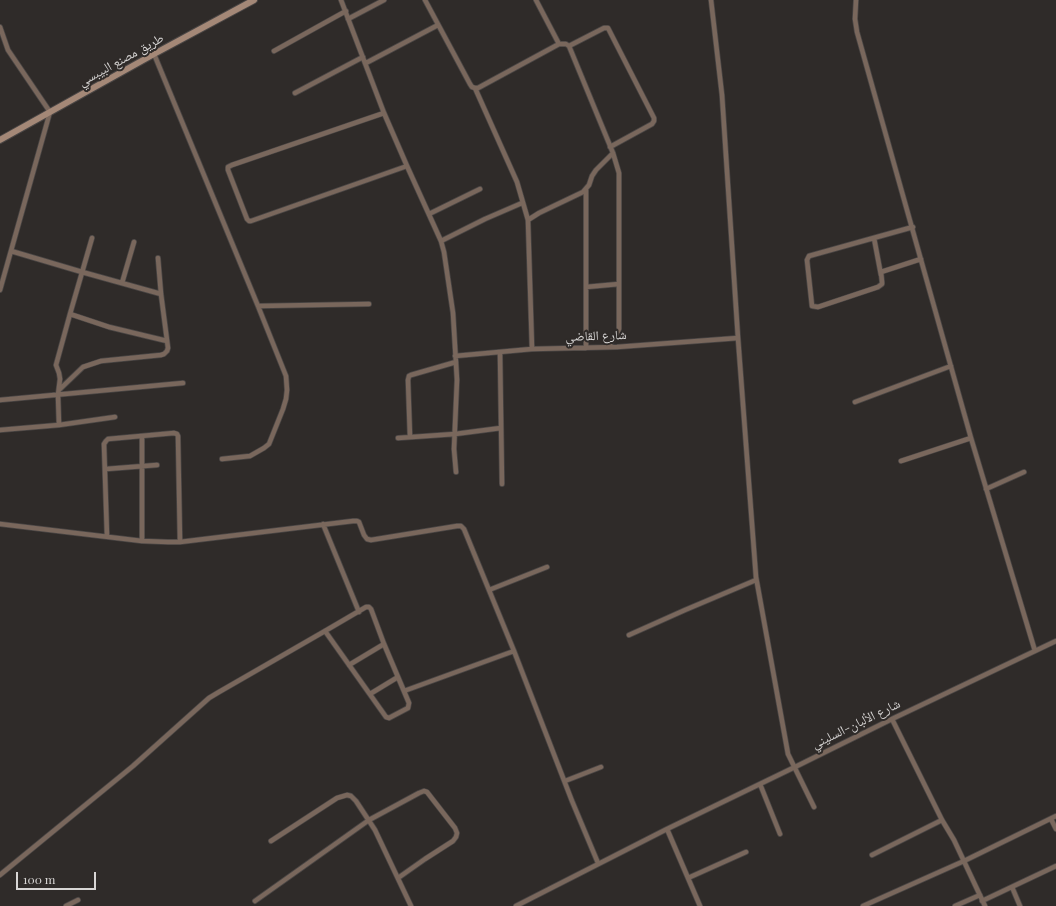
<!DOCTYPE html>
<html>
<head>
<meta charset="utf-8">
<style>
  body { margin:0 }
  #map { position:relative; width:1056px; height:906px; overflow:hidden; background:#2f2b29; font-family:"Playfair Display",serif }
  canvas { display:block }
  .scale { position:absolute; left:16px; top:872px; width:80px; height:18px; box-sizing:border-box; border:2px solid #d8d6d5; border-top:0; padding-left:5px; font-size:12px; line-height:14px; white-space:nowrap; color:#d8d6d5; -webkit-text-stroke:3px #2f2b29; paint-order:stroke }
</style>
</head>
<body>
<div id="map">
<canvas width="1056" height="906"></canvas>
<div class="scale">100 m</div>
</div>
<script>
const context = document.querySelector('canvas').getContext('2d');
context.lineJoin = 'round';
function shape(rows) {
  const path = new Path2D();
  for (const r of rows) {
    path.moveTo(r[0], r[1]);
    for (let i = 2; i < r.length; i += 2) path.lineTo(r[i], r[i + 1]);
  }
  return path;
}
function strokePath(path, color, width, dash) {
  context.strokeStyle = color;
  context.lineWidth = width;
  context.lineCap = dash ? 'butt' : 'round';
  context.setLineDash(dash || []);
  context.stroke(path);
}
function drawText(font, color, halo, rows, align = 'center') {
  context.font = font + ' "Playfair Display","Noto Naskh Arabic",serif';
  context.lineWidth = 4;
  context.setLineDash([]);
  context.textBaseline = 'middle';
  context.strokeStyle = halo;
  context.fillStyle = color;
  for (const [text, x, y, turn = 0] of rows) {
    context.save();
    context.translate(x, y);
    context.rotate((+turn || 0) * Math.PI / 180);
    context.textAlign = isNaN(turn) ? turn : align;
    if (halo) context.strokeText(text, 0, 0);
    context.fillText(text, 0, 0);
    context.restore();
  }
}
const minor = shape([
  [341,0,384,113,407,166,441,241,485,219,522,203],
  [425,0,470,84,472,87,475,88,478,88,559,44,566,44,569,46,613,153,619,173,619,329,617,334,608,347],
  [536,0,559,44],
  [711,0,722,95,738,338,756,577,788,754,814,807],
  [856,0,855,19,857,32,971,438,1035,651],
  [348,19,384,0],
  [0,27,8,50,50,112,0,290],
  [569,46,604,28,608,28,654,118,654,121,652,124,610,147],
  [274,51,346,11],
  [154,54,258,306,286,376,287,390,286,399,283,409,269,444,264,448,250,456,222,459],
  [366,63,438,25],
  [475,88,517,182,528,220,532,349],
  [295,93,363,57],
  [384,113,232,165,228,167,228,170,247,219,249,221,251,221,407,166],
  [586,190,586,348],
  [429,214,480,189],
  [528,220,539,213,583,192,589,185,592,176,596,170,613,153],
  [874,238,881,275],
  [441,241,444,252,453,313,457,380,454,449,456,472],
  [11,251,82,272,161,294],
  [122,283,134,242],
  [586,287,619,284],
  [258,306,369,304],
  [812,306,807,260,809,256,913,227],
  [812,306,818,307,878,287,882,284,882,282,881,272,921,259],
  [70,314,109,327,167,341],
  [500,352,502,484],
  [455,356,532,349,617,347,738,338],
  [59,390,83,367,101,361,161,355,164,354,167,351,168,348,161,294,158,258],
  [0,400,183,383],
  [855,402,951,366],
  [59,425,58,395,60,379,59,373,56,365,70,314,92,238],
  [0,430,59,425,115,417],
  [410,437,408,380,409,376,411,375,456,362],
  [398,438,455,434,501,428],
  [901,461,971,438],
  [106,469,157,465],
  [986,489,1024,472],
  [0,524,142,541,168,542,180,542,353,521,357,521,359,522,364,535,367,539,371,540,457,526,461,526,464,529,514,651,572,801,598,863],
  [323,524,359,612],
  [107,536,104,444,106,441,108,439,174,433,177,434,178,436,180,542],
  [142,541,142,436],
  [489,590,547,567],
  [629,635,685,610,756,580],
  [349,665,384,644],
  [404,691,514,651],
  [370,694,398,677],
  [892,719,942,820,954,840,985,906],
  [565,781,601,767],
  [760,784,780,834],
  [1051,819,1056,829],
  [667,829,795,767,892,719,1056,641],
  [271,841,337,798,347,795,351,796,356,801,375,830,411,906],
  [872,855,942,820],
  [0,875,133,766,209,698,219,692,325,631,366,607,369,607,371,609,384,644,409,703,408,708,389,718,386,717,325,631],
  [688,878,746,852],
  [1012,887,1020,906],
  [255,901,369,820,419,793,424,791,427,792,455,828,457,833,456,837,453,841,425,859,398,878],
  [982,901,1056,866],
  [66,906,78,900],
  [516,906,667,829,700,906],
  [863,906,964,861,1056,816],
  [955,906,980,895]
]);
const secondary = shape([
  [0,140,154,54,254,0]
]);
strokePath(minor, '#4a4645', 6);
strokePath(secondary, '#4a4645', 8);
strokePath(minor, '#79675c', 4.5);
strokePath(secondary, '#a48877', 6);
drawText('13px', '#d8d6d5', '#2f2b29', [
  ["طريق مصنع البيبسي",121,60,-29],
  ["شارع القاضي",596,336,-2],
  ["شارع الألبان-السليني",856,724,-26]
]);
</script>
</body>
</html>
